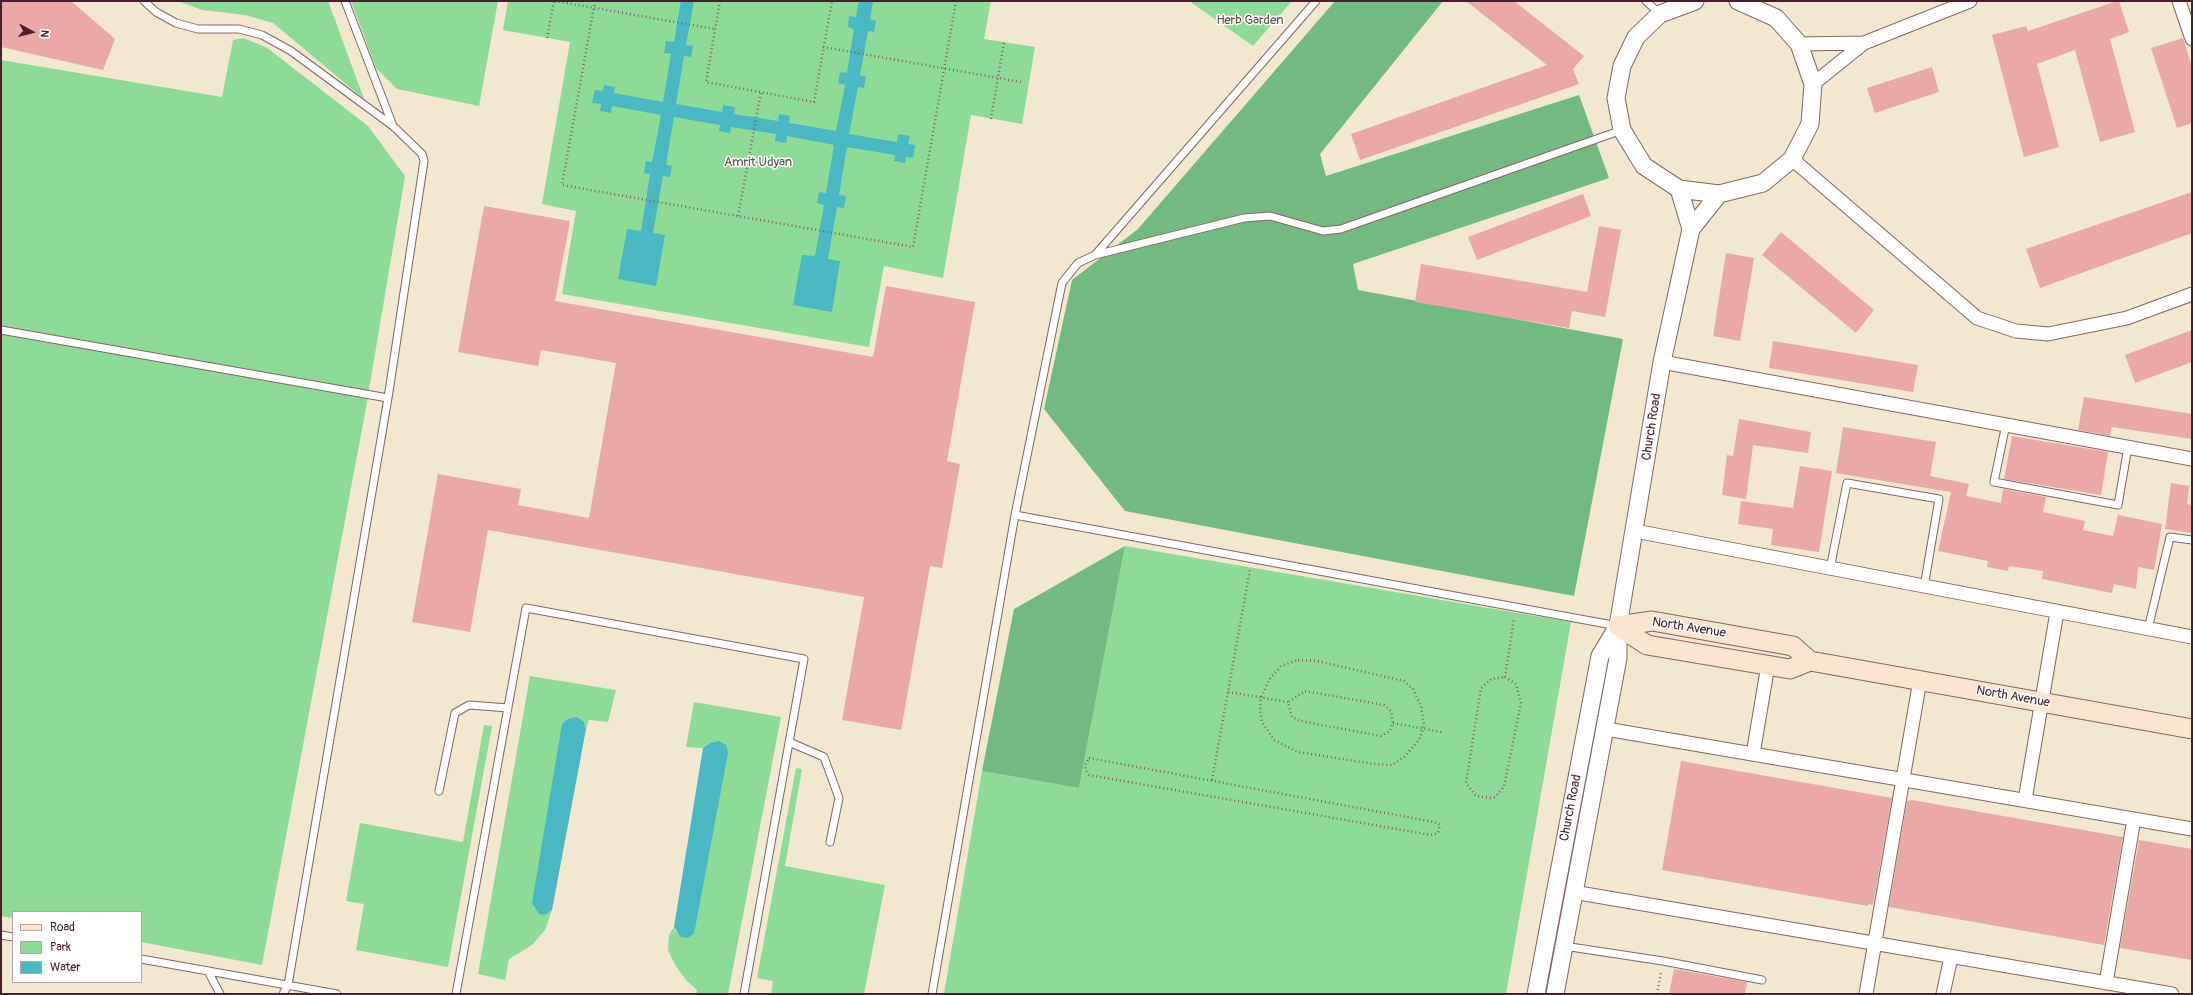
<!DOCTYPE html>
<html>
<head>
<meta charset="utf-8">
<style>
  body { margin:0 }
  #map { position:relative; width:2193px; height:995px; overflow:hidden; background:#f1e8cf; font-family:Pangolin,sans-serif }
  canvas { display:block }
  .frame { position:absolute; inset:0; border:2px solid #4a1f2b; pointer-events:none }
  .legend { position:absolute; left:12px; top:911px; width:130px; height:72px; box-sizing:border-box; background:#fff; border:1px solid #b7a5aa; margin:0; padding:5px 7px; list-style:none; font-size:12px; color:#4a1f2b }
  .legend li { display:flex; align-items:center; gap:8px; height:20px }
  .legend b { width:20px; border:1px solid #b7a5aa }
  .north { position:absolute; left:12px; top:12px; width:40px; height:40px; -webkit-text-stroke:3px #fff; paint-order:stroke; rotate:97deg; font-size:11px; font-weight:700; line-height:16px; text-align:center; color:#4a1f2b }
  .north::after { content:''; display:block; margin:auto; width:14px; height:18px; background:#4a1f2b; clip-path:polygon(50% 0,100% 100%,50% 72%,0 100%) }
</style>
</head>
<body>
<div id="map">
<canvas width="2193" height="995"></canvas>
<div class="frame"></div>
<ul class="legend">
<li><b style="height:5px;background:#fbe5cf"></b>Road</li>
<li><b style="height:11px;background:#8eda97"></b>Park</li>
<li><b style="height:11px;background:#49b8c3"></b>Water</li>
</ul>
<div class="north">N</div>
</div>
<script>
const context = document.querySelector('canvas').getContext('2d');
context.lineJoin = 'round';
function paint(path, color) {
  context.fillStyle = color;
  context.fill(path, 'evenodd');
}
function shape(rows) {
  const path = new Path2D();
  for (const r of rows) {
    path.moveTo(r[0], r[1]);
    for (let i = 2; i < r.length; i += 2) path.lineTo(r[i], r[i + 1]);
  }
  return path;
}
function strokePath(path, color, width, dash) {
  context.strokeStyle = color;
  context.lineWidth = width;
  context.lineCap = dash ? 'butt' : 'round';
  context.setLineDash(dash || []);
  context.stroke(path);
}
function drawText(font, color, halo, rows, align = 'center') {
  context.font = font + ' Pangolin,sans-serif';
  context.lineWidth = 3;
  context.setLineDash([]);
  context.textBaseline = 'middle';
  context.strokeStyle = halo;
  context.fillStyle = color;
  for (const [text, x, y, turn = 0] of rows) {
    context.save();
    context.translate(x, y);
    context.rotate((+turn || 0) * Math.PI / 180);
    context.textAlign = isNaN(turn) ? turn : align;
    if (halo) context.strokeText(text, 0, 0);
    context.fillText(text, 0, 0);
    context.restore();
  }
}
paint(shape([
  [178,1,328,1,364,99,273,23,245,15,202,10],
  [351,1,498,1,479,106,397,89,376,68],
  [508,1,991,1,984,39,1035,47,1022,124,971,115,943,278,884,266,869,347,562,294,576,211,542,204,570,42,503,30],
  [1189,1,1292,1,1253,46],
  [243,38,266,47,368,126,405,176,365,413,262,965,141,942,141,912,13,912,13,918,1,916,1,60,222,97,233,40],
  [1125,546,1571,622,1506,994,944,994,982,771,1079,788],
  [530,676,616,690,608,722,589,720,586,729,584,722,545,915,552,910,545,930,532,945,509,959,505,980,478,974],
  [694,702,781,717,728,994,696,994,697,990,687,981,675,965,668,950,669,935,674,927,676,933,710,743,703,748,686,747],
  [484,725,492,726,448,967,356,950,364,904,346,901,360,823,463,842],
  [796,768,802,769,785,866,885,885,864,994,771,994,773,981,757,978]
]), '#8eda97');
paint(shape([
  [1335,1,1443,1,1320,154,1326,176,1579,95,1609,178,1353,264,1358,290,1623,339,1574,596,1125,511,1044,409,1072,280,1138,229],
  [1125,546,1079,788,982,771,1014,609]
]), '#72ba80');
paint(shape([
  [681,1,694,1,686,45,693,46,691,57,684,56,676,104,722,112,723,105,735,107,734,114,778,121,779,114,790,116,789,123,836,131,845,85,838,83,840,72,847,73,854,29,848,27,849,16,856,17,859,1,873,1,870,19,876,21,874,32,868,31,860,75,866,77,864,88,858,87,849,134,897,142,898,134,910,136,908,144,915,145,913,158,906,157,905,163,894,161,895,155,847,147,839,195,846,196,844,208,837,207,828,259,840,261,832,312,793,305,802,255,815,256,824,205,817,203,819,192,826,193,834,145,787,136,786,143,775,141,776,134,731,127,730,133,719,131,720,125,674,117,666,165,672,166,670,177,663,176,653,233,665,235,656,286,618,279,627,229,641,231,650,174,644,173,646,161,652,162,661,115,612,106,611,113,600,111,601,104,592,103,595,90,603,91,604,85,615,87,614,93,663,102,671,54,664,53,666,41,674,42],
  [577,717,584,722,586,729,552,910,545,915,539,914,532,903,562,724,568,719],
  [719,741,726,745,728,753,694,934,687,938,681,937,674,927,703,748,710,743]
]), '#49b8c3');
paint(shape([
  [1,1,71,1,115,39,103,70,1,47],
  [1466,1,1514,1,1584,56,1573,69,1579,84,1360,160,1351,134,1547,65],
  [2117,1,2119,1,2129,32,2110,39,2135,132,2100,142,2075,50,2037,64,2059,147,2024,157,1992,35,2026,26,2028,31],
  [2183,38,2192,67,2192,123,2177,128,2151,48],
  [1932,67,1939,92,1875,113,1867,88],
  [2192,192,2192,233,2040,288,2026,249],
  [1583,194,1591,216,1477,260,1468,237],
  [484,206,570,221,555,301,873,357,886,286,975,302,947,461,960,464,942,568,930,566,901,730,842,720,864,597,488,530,470,632,412,622,438,474,521,489,518,505,589,518,616,363,541,350,538,366,458,352],
  [1599,226,1621,230,1605,317,1572,311,1569,328,1415,302,1421,264,1587,292],
  [1781,232,1874,310,1856,333,1762,255],
  [1726,253,1754,258,1740,341,1713,336],
  [2192,330,2192,362,2135,383,2125,355],
  [1773,341,1918,365,1913,392,1769,368],
  [2084,397,2192,414,2192,439,2112,427,2110,436,2078,430],
  [1739,419,1811,432,1808,453,1753,445,1746,499,1722,495,1727,455,1733,456],
  [1843,427,1936,442,1930,476,1969,484,1966,496,2001,503,2003,489,2046,497,2043,512,2085,521,2083,530,2113,536,2118,515,2162,524,2154,570,2138,567,2136,589,2114,584,2112,593,2042,579,2043,571,2009,566,2008,571,1987,567,1988,561,1938,551,1951,492,1836,473],
  [2012,436,2108,452,2101,495,2004,479],
  [1800,466,1832,471,1819,552,1771,545,1773,529,1738,524,1741,501,1793,508],
  [2171,483,2189,486,2187,504,2192,505,2192,533,2165,529],
  [1681,761,1892,798,1873,905,1868,904,1868,906,1662,870],
  [1912,800,2123,837,2104,945,1889,907,1907,801],
  [2139,840,2192,849,2192,960,2120,948],
  [1674,969,1747,982,1745,994,1669,994]
]), '#eaa9a7');
const service = shape([
  [144,1,156,12,176,23,198,29,239,29,262,35,291,51,393,126,422,154,424,161,388,398,288,985,283,994],
  [345,1,393,126],
  [1646,1,1660,14],
  [1095,255,1244,218,1270,216,1323,231,1341,229,1622,130],
  [1,330,388,398],
  [2006,424,1994,482,2118,505,2128,447],
  [1015,515,1618,626],
  [1830,569,1847,483,1939,499,1924,587],
  [2148,629,2170,537,2192,540],
  [789,742,824,757,839,798,830,842],
  [439,791,455,713,469,705,508,708],
  [1,935,13,937],
  [1564,946,1663,961,1762,980],
  [141,959,337,994],
  [208,971,220,994],
  [456,994,526,608,804,659,744,994],
  [932,994,1015,515,1062,283,1078,263,1095,255,1316,1]
]);
const minor = shape([
  [2179,1,2192,39],
  [1799,44,1864,43],
  [1813,84,1864,43,1970,1],
  [1792,159,1977,318,2016,331,2048,334,2127,318,2192,294],
  [1662,362,2192,459],
  [1635,531,2192,637],
  [1606,729,2192,829],
  [1753,754,1768,665],
  [2025,800,2057,612],
  [1573,892,2172,994],
  [2106,983,2134,819],
  [1866,994,1920,680],
  [1943,994,1951,957]
]);
const tertiary = shape([
  [1695,1,1660,14,1636,37,1622,66,1616,98,1622,130,1644,166,1679,189,1719,194,1763,183,1792,159,1810,124,1813,84,1799,44,1776,18,1738,1],
  [1679,189,1691,229],
  [1536,994,1600,656,1618,626],
  [1555,994,1618,658,1618,626,1662,362,1691,229,1719,194]
]);
const secondary = shape([
  [1618,626,1652,621,1793,646,1810,661,2192,729],
  [1618,626,1647,645,1790,669,1810,661]
]);
strokePath(service, '#846564', 9);
strokePath(minor, '#846564', 15);
strokePath(tertiary, '#846564', 19);
strokePath(secondary, '#846564', 21);
strokePath(shape([
  [555,1,715,29],
  [595,1,562,185,913,247,956,1],
  [720,1,706,82,814,102,832,1],
  [547,38,554,1],
  [823,47,1021,82],
  [991,119,1004,42],
  [738,216,761,92],
  [1298,660,1317,661,1404,681,1413,689,1421,706,1424,725,1419,740,1404,757,1392,765,1374,764,1298,752,1274,740,1262,722,1260,710,1261,698,1269,680,1281,666,1298,660],
  [1505,677,1516,684,1521,703,1504,787,1495,797,1490,798,1476,796,1466,783,1481,688,1491,679,1505,677],
  [1505,677,1514,619],
  [1305,691,1384,705,1391,711,1393,723,1390,731,1381,736,1300,721,1292,717,1288,702,1305,691],
  [1228,692,1288,702],
  [1393,723,1442,732],
  [1089,758,1434,822,1440,825,1438,833,1431,835,1089,775,1086,771,1085,765,1089,758],
  [1212,780,1250,570],
  [1657,994,1661,972]
]), '#846564', 2.5, [1, 3]);
strokePath(service, '#fff', 7);
strokePath(minor, '#fff', 13);
strokePath(tertiary, '#fff', 17);
strokePath(secondary, '#fbe5cf', 19);
drawText('13px', '#5e574b', '#fff', [
  ["Herb Garden",1250,21],
  ["Amrit Udyan",758,163]
]);
drawText('13px', '#4a1f2b', '#fff', [
  ["Church Road",1652,427,-81],
  ["North Avenue",1689,628,9],
  ["North Avenue",2013,697,10],
  ["Church Road",1571,808,-79]
]);
</script>
</body>
</html>
